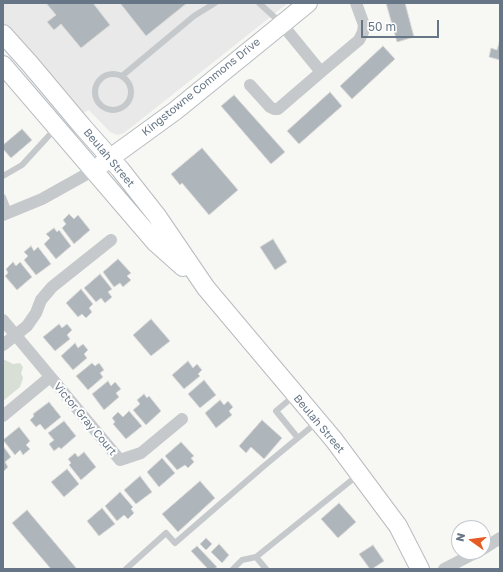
<!DOCTYPE html>
<html>
<head>
<meta charset="utf-8">
<style>
  body { margin:0 }
  #map { position:relative; width:503px; height:572px; overflow:hidden; background:#f7f7f4; font-family:"Golos Text",sans-serif }
  canvas { display:block }
  .frame { position:absolute; inset:0; border:4px solid #667686; pointer-events:none }
  .north { position:absolute; left:451px; top:520px; width:40px; height:40px; box-sizing:border-box; background:#fff; border:1px solid #c2c8cf; border-radius:50%; rotate:284deg; font-size:11px; font-weight:700; line-height:16px; text-align:center; color:#667686 }
  .north::after { content:''; display:block; margin:auto; width:14px; height:18px; background:#e75b25; clip-path:polygon(50% 0,100% 100%,50% 72%,0 100%) }
  .scale { position:absolute; left:361px; top:20px; width:78px; height:18px; box-sizing:border-box; border:2px solid #667686; border-top:0; padding-left:5px; font-size:12px; line-height:14px; white-space:nowrap; color:#667686; -webkit-text-stroke:3px #fff; paint-order:stroke }
</style>
</head>
<body>
<div id="map">
<canvas width="503" height="572"></canvas>
<div class="frame"></div>
<div class="north">N</div>
<div class="scale">50 m</div>
</div>
<script>
const context = document.querySelector('canvas').getContext('2d');
context.lineJoin = 'round';
function paint(path, color) {
  context.fillStyle = color;
  context.fill(path, 'evenodd');
}
function shape(rows) {
  const path = new Path2D();
  for (const r of rows) {
    if (r.length === 3) {
      path.moveTo(r[0] + r[2], r[1]);
      path.arc(r[0], r[1], r[2], 0, 2 * Math.PI);
      continue;
    }
    path.moveTo(r[0], r[1]);
    for (let i = 2; i < r.length; i += 2) path.lineTo(r[i], r[i + 1]);
  }
  return path;
}
function strokePath(path, color, width, dash) {
  context.strokeStyle = color;
  context.lineWidth = width;
  context.lineCap = dash ? 'butt' : 'round';
  context.setLineDash(dash || []);
  context.stroke(path);
}
function drawText(font, color, halo, rows, align = 'center') {
  context.font = font + ' "Golos Text",sans-serif';
  context.lineWidth = 4;
  context.setLineDash([]);
  context.textBaseline = 'middle';
  context.strokeStyle = halo;
  context.fillStyle = color;
  for (const [text, x, y, turn = 0] of rows) {
    context.save();
    context.translate(x, y);
    context.rotate((+turn || 0) * Math.PI / 180);
    context.textAlign = isNaN(turn) ? turn : align;
    if (halo) context.strokeText(text, 0, 0);
    context.fillText(text, 0, 0);
    context.restore();
  }
}
paint(shape([
  [3,3,288,3,124,133,118,135,110,132,89,110,75,117,3,40]
]), '#e8e9e8');
paint(shape([
  [3,359,13,364,20,363,23,367,21,373,23,378,20,387,3,401]
]), '#d8dfd5');
const building = shape([
  [46,3,93,3,110,25,81,48,61,24,54,30,47,22,56,15,46,3],
  [120,3,187,3,146,36,120,3],
  [386,3,405,3,414,37,397,42,386,3],
  [500,39,500,60,489,57,491,48,497,50,500,39],
  [383,46,395,59,352,99,340,86,383,46],
  [330,92,342,106,299,144,287,131,330,92],
  [234,95,285,152,271,164,221,106,234,95],
  [22,129,32,140,11,158,3,149,3,145,22,129],
  [202,148,238,190,209,215,182,183,180,185,171,174,202,148],
  [69,214,74,219,78,215,90,230,74,244,62,228,66,224,63,220,69,214],
  [54,228,57,232,59,230,71,246,56,259,44,244,50,238,46,234,54,228],
  [273,239,287,262,275,270,260,247,273,239],
  [31,246,34,251,38,247,51,264,36,275,24,260,28,256,24,252,31,246],
  [118,259,131,273,127,276,131,280,123,287,120,283,114,287,103,272,118,259],
  [13,262,16,266,20,262,32,277,17,290,5,276,8,273,6,269,13,262],
  [100,274,112,289,108,292,112,297,105,303,101,298,96,302,84,288,100,274],
  [81,289,93,304,89,308,92,312,86,318,82,314,78,317,66,303,81,289],
  [151,319,170,341,151,356,133,335,151,319],
  [59,324,62,328,67,324,72,330,67,335,70,339,55,351,43,337,59,324],
  [75,343,78,348,83,344,88,350,84,354,87,358,73,370,61,356,75,343],
  [188,361,193,368,197,364,202,370,198,374,200,376,184,389,172,375,188,361],
  [92,363,95,366,99,363,104,370,100,373,103,377,88,390,76,376,92,363],
  [204,380,216,395,200,408,188,394,204,380],
  [108,381,111,386,115,382,121,389,116,393,119,397,104,410,92,394,108,381],
  [144,394,147,398,149,396,161,411,146,425,133,410,140,404,137,400,144,394],
  [220,400,224,405,228,401,233,407,229,411,232,415,216,428,205,413,220,400],
  [49,402,61,417,45,430,40,424,36,427,30,420,34,416,33,414,49,402],
  [129,411,142,426,126,439,113,424,115,422,112,418,118,412,123,417,129,411],
  [262,420,282,438,264,459,251,447,246,453,239,446,262,420],
  [64,421,76,436,61,449,59,447,54,451,49,444,54,440,48,433,64,421],
  [19,427,30,441,26,445,30,449,23,455,20,450,15,455,3,440,19,427],
  [181,442,194,456,191,458,194,462,188,468,185,465,177,470,165,456,181,442],
  [3,446,11,457,5,462,8,467,3,472,3,446],
  [84,452,96,467,81,480,69,465,71,463,68,459,75,453,78,457,84,452],
  [162,458,175,473,159,487,147,472,162,458],
  [67,469,79,484,64,497,51,482,67,469],
  [140,476,152,492,136,504,124,490,140,476],
  [200,481,215,498,178,532,162,514,200,481],
  [120,492,133,507,131,509,134,513,128,519,124,515,117,521,105,506,120,492],
  [339,503,356,522,338,538,321,519,339,503],
  [102,508,115,524,99,536,87,521,102,508],
  [27,510,77,569,51,569,12,523,27,510],
  [206,538,212,544,206,550,200,544,206,538],
  [219,544,229,555,222,563,211,552,219,544],
  [373,545,384,561,372,569,370,569,359,554,373,545],
  [197,546,217,567,214,569,208,569,191,551,197,546]
]);
paint(building, '#aeb5bb');
strokePath(building, '#d9d9d7', 1);
const secondary = shape([
  [3,34,30,64,82,126,120,169,157,216,206,288,334,440,398,526,420,569],
  [3,65,155,242,183,267],
  [102,164,175,111,308,3]
]);
strokePath(secondary, '#b7bcc1', 20);
strokePath(shape([
  [259,3,281,23],
  [113,92,18],
  [122,76,194,16,215,3],
  [3,176,22,165,55,129],
  [3,197,9,212],
  [295,395,276,411,298,438],
  [126,569,166,533,175,543,264,466,316,423],
  [233,569,242,560,256,557],
  [266,569,256,557,358,475]
]), '#c5c9cc', 6);
strokePath(shape([
  [321,72,359,40,363,32,364,25,356,3],
  [250,85,270,107,274,109,278,109,321,72,281,23],
  [3,215,42,199,94,170],
  [3,320,120,460,141,453,182,419],
  [3,345,27,326,36,313,41,300,52,287,111,240],
  [3,416,50,377],
  [483,549,500,538],
  [444,569,477,552]
]), '#c5c9cc', 12);
strokePath(secondary, '#fff', 18);
drawText('11px', '#667686', '#fff', [
  ["Kingstowne Commons Drive",201,87,-39],
  ["Beulah Street",109,158,50],
  ["Victor Gray Court",85,419,50],
  ["Beulah Street",319,424,50]
]);
</script>
</body>
</html>
